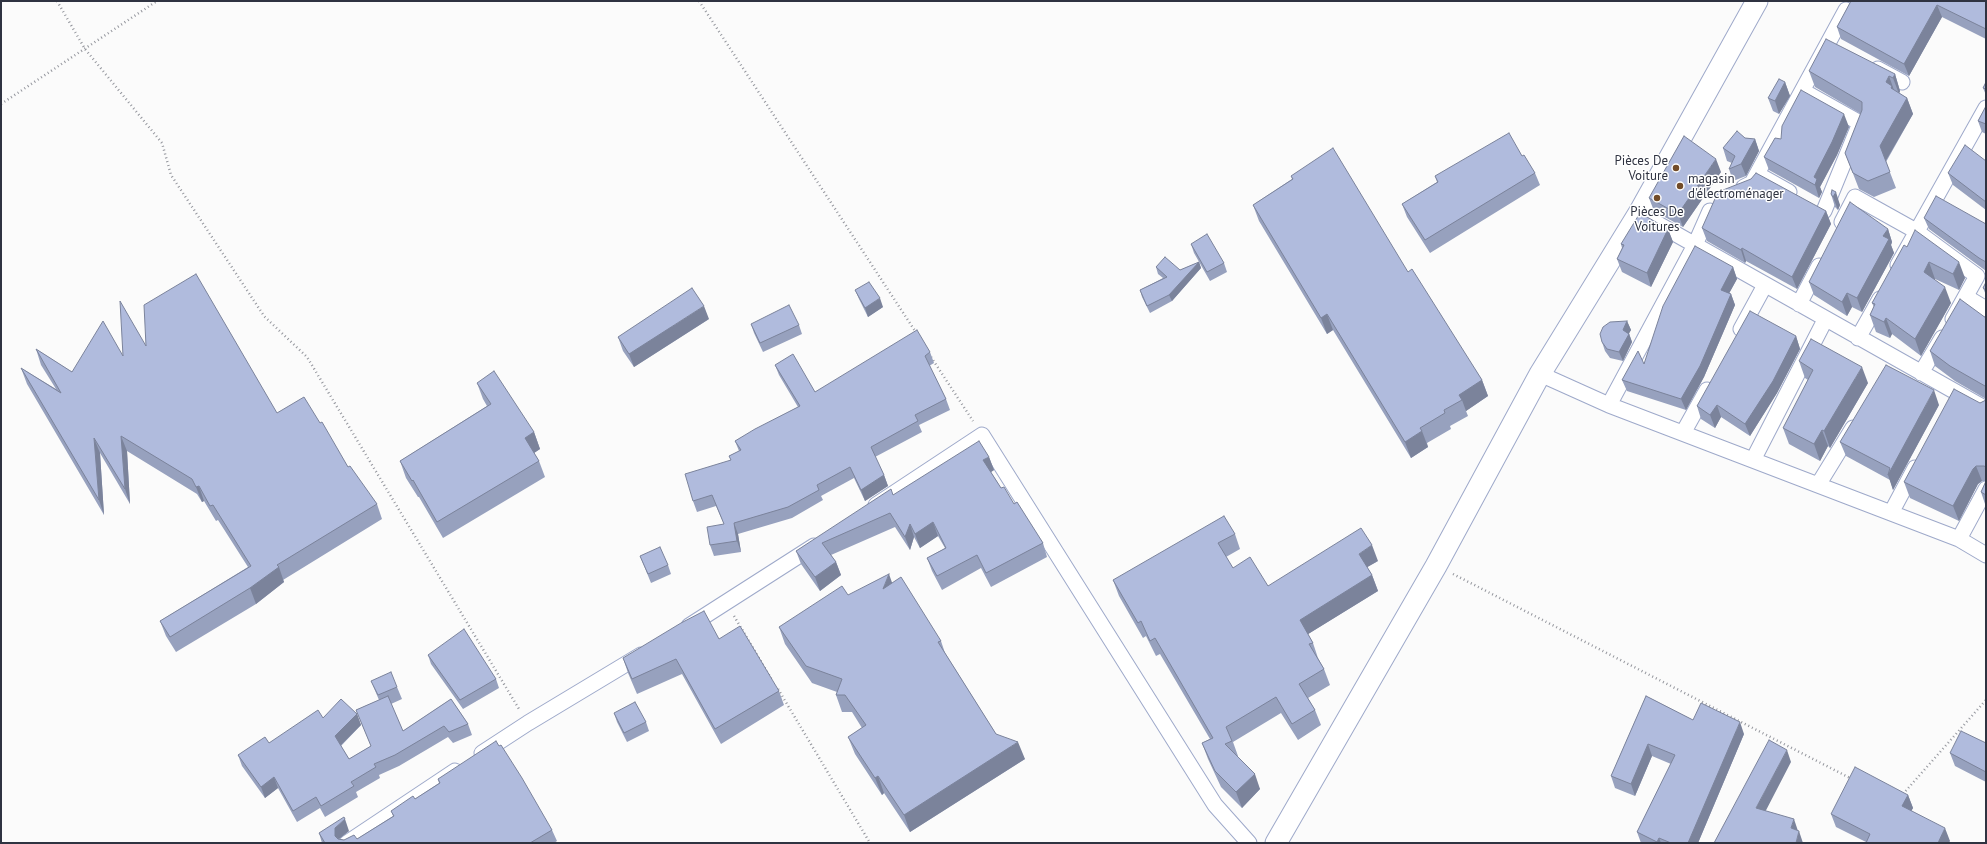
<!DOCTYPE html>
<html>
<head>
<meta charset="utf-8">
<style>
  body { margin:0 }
  #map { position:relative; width:1987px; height:844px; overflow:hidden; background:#fbfbfb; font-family:"PT Sans",sans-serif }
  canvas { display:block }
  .frame { position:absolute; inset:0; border:2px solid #2f3341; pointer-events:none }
</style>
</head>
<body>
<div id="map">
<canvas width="1987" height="844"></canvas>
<div class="frame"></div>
</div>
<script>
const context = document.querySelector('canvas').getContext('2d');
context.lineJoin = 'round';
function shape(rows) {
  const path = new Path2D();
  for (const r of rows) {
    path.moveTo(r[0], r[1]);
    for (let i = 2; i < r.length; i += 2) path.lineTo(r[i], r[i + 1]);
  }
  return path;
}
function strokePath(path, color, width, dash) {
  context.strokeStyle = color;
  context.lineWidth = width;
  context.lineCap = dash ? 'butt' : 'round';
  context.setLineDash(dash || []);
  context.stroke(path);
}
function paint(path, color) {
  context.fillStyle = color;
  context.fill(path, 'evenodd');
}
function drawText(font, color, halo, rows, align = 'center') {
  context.font = font + ' "PT Sans",sans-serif';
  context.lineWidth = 3;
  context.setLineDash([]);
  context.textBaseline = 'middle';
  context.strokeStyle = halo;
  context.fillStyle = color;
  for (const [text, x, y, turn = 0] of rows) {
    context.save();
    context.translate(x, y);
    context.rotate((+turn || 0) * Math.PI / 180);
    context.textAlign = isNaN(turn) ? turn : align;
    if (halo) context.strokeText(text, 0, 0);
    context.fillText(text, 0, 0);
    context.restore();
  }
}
const street = shape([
  [1878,69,1902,82],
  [1803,91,1860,123,1824,211],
  [1757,174,1789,192],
  [1744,187,1752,183,1846,10],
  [1651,220,1986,409],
  [1842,222,1855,197,1916,231,1977,276,1953,319],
  [1898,265,1986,108],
  [1966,297,1986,309],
  [1799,304,1819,266],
  [1741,329,1765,285],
  [1858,338,1880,299],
  [1921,373,1942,338],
  [1540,374,1609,405,1959,539,1986,555],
  [1609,405,1695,245,1710,211],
  [1683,433,1707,390],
  [1753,460,1825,320],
  [1818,485,1853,428],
  [876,505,982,435,1215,805,1249,843],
  [1891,513,1915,468],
  [1959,539,1986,489],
  [689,626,814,546],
  [482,753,528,723,641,655],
  [347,843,455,771]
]);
const secondary = shape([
  [1276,843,1436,566,1540,374,1639,213,1757,1]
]);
strokePath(street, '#9ea9ca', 17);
strokePath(secondary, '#9ea9ca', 23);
strokePath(shape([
  [57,1,85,49,162,143,171,175,264,316,307,357,519,709],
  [699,1,917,334],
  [1,104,157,1],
  [931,357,973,421],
  [1453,574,1852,779],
  [734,616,772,680],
  [778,689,870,843],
  [1903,794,1986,700]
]), '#94969d', 2.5, [1, 3]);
strokePath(street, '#fff', 15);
strokePath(secondary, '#fff', 21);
paint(shape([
  [1851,1,1986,1,1986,39,1942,17,1909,76,1841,39,1837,27],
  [1809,71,1895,74,1900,91,1899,93,1907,98,1913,114,1886,162,1896,188,1874,197,1859,189,1845,153,1861,114,1815,87],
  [1785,82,1790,96,1779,114,1773,111,1768,98],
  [1986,82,1986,95,1983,88],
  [1986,106,1986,134,1982,132,1978,121],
  [1849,127,1837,155,1820,187,1822,192,1819,198,1769,170,1764,157,1781,139],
  [1745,138,1755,139,1759,151,1746,176,1733,181,1729,169,1732,163,1727,161,1723,148],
  [1522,156,1535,173,1540,185,1430,253,1407,217,1402,204,1437,182,1435,176],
  [1986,161,1986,210,1953,185,1948,173],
  [1721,172,1683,227,1654,211,1649,198],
  [1291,176,1408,272,1482,380,1488,396,1466,411,1468,416,1450,426,1451,429,1427,443,1428,447,1411,458,1333,330,1327,334,1259,221,1253,205,1292,179],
  [1832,190,1840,205,1838,210,1835,207,1831,194],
  [1826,211,1831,224,1797,289,1746,261,1745,263,1707,241,1702,228],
  [1924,218,1986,224,1986,271,1929,229],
  [1668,229,1673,242,1651,287,1622,272,1617,259,1622,248,1621,244],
  [1888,229,1892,242,1891,245,1894,253,1862,312,1852,307,1847,316,1814,295,1809,282],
  [1191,244,1224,263,1227,272,1210,281,1194,253],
  [1907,247,1965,278,1959,290,1935,279,1935,280,1951,303,1921,356,1892,334,1890,338,1876,332,1870,315,1874,307,1872,303],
  [1199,262,1201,268,1172,301,1150,313,1142,297,1140,290,1163,278,1158,274,1156,267,1180,270],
  [1733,267,1737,279,1729,293,1731,294,1735,305,1704,377,1686,410,1627,391,1622,380,1644,364],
  [1986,282,1986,295,1983,288],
  [855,290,883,307,868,317,859,299],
  [1986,318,1986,399,1955,381,1935,366,1930,351],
  [709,319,634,367,623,351,618,337],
  [1627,321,1631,330,1629,333,1632,342,1623,361,1610,358,1605,351,1602,342],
  [751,324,799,325,802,334,763,352,754,333],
  [1796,336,1800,349,1777,393,1750,436,1721,417,1715,428,1701,419,1697,406],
  [146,346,277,413,320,423,348,467,377,504,382,519,283,580,284,582,256,604,176,652,166,636,160,621,248,567,218,520,216,521,204,501,202,502,197,494,127,451,130,504,100,453,104,515,27,384,21,368,56,389,41,365,36,349,72,372,123,356],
  [930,352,934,363,929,366,946,399,950,410,919,425,922,432,875,457,884,475,888,486,865,501,854,478,821,496,823,500,792,518,738,534,741,552,714,556,710,545,724,524,716,506,697,512,693,501,731,460,729,456,739,451,735,441,798,407,779,375,775,365,815,392],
  [1799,361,1868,383,1830,448,1828,446,1820,461,1789,444,1783,428,1808,380,1805,378],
  [477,383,534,432,540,449,534,453,539,461,545,477,443,538,419,497,418,497,406,478,400,461,487,406,483,399],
  [1986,400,1986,507,1981,492,1986,481,1982,481,1978,484,1959,521,1910,498,1904,482,1980,403],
  [1939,405,1893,490,1890,480,1846,456,1840,442],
  [989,457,994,470,991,472,1001,488,1043,543,1047,557,991,587,981,568,942,590,932,571,927,558,945,548,938,536,920,548,914,537,910,550,895,527,831,555,836,562,841,575,820,591,801,564,796,551,893,495],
  [1235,534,1240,549,1226,557,1233,568,1268,586,1378,561,1367,567,1372,575,1378,591,1308,634,1313,643,1318,658,1324,669,1330,685,1308,698,1315,710,1321,725,1298,740,1281,713,1233,742,1238,756,1238,757,1260,789,1242,808,1221,787,1208,759,1202,743,1210,739,1160,654,1156,656,1146,636,1143,638,1119,596,1113,580],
  [640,556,668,565,671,574,651,583],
  [892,583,941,641,945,653,996,734,1025,759,910,832,884,793,882,795,855,754,848,737,862,728,852,712,842,712,836,695,837,692,812,683,785,644,779,627,848,595],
  [719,639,779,691,784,705,721,744,682,674,637,694,628,673,623,658],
  [428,655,496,679,499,688,463,709,431,664],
  [371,681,397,687,402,699,391,704,403,731,451,699,468,724,472,735,453,743,448,737,399,766,379,775,380,778,356,792,358,797,325,817,320,808,297,822,278,788,265,798,242,766,238,755,269,743,323,718,357,714,361,725,341,746,349,759,371,746,356,710,379,700],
  [1646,696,1693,720,1744,734,1698,843,1641,843,1637,832,1671,764,1652,756,1635,796,1615,788,1611,776],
  [614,713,646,722,649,731,627,742,617,722],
  [1986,743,1986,782,1955,766,1950,753],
  [438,779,552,830,557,841,554,843,322,843,319,833,349,831,339,839,344,840,357,839,393,816,391,811,415,799,439,783],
  [1908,795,1913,808,1911,811,1950,841,1866,842,1836,827,1831,814]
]), '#97a1be');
paint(shape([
  [1937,5,1942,17,1909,76,1904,64],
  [1895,74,1900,91,1899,94,1893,78],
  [1889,76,1895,93,1886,82],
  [1785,82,1790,96,1779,114,1775,101],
  [1907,98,1913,114,1885,162,1880,146],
  [1844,114,1849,127,1837,155,1820,187,1822,192,1819,198,1815,185,1814,177],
  [1755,139,1759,151,1746,176,1741,164],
  [1716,159,1721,172,1683,227,1678,214],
  [1836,192,1840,205,1838,210,1833,197],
  [1826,211,1831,224,1797,289,1792,277],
  [1668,229,1673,242,1651,287,1647,273],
  [1888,229,1892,242,1891,245,1894,253,1862,312,1857,298,1883,236],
  [1742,248,1746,261,1745,263,1741,250],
  [1199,262,1201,268,1172,301,1169,295],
  [1929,262,1935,279,1930,288,1924,272],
  [1959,262,1965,278,1959,290,1953,274],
  [1733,267,1737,279,1725,301,1721,290],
  [1945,287,1951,303,1921,356,1915,339],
  [1847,293,1852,307,1847,316,1842,302],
  [1731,294,1735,305,1704,377,1686,410,1681,399],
  [880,298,883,307,868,317,865,308],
  [704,306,709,319,634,367,629,354],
  [1327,314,1333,330,1327,334,1321,318],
  [1886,318,1892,334,1890,338,1884,322],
  [1627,321,1631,330,1627,337,1629,334,1632,342,1623,361,1619,352,1623,330],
  [1796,336,1800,349,1777,393,1750,436,1745,424],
  [1862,367,1868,383,1830,448,1824,431],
  [1482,380,1488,396,1466,411,1462,400,1459,395],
  [1934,390,1939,405,1893,490,1888,475],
  [1717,405,1721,417,1715,428,1710,415],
  [1822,430,1828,446,1820,461,1814,444],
  [1422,431,1428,447,1411,458,1405,442],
  [534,432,540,449,531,455,525,438],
  [121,436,127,451,130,504,125,489],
  [94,438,100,453,104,515,99,500],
  [989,457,994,470,988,474,983,460],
  [1976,466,1982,481,1978,484,1959,521,1953,506,1973,469],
  [884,475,888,486,865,501,861,490],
  [199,486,204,501,202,502,196,487],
  [933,522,938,536,920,548,915,534],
  [734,523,738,534,741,552,737,541],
  [910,524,914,537,910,550,905,537],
  [1372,545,1378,561,1364,569,1359,554],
  [836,562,841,575,820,591,815,577],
  [279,567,284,582,256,604,250,588],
  [889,574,895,591,883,589],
  [1372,575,1378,591,1305,636,1300,620],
  [357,714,361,725,339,747,335,736],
  [1740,722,1744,734,1698,843,1688,843],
  [1018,742,1025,759,910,832,904,815],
  [1648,744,1652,756,1635,796,1631,784],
  [1787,750,1791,762,1761,820,1756,808],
  [1255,774,1260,789,1242,808,1236,792],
  [878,776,884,793,882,795,875,778],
  [274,777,278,788,265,798,261,787],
  [1908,795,1913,808,1907,819,1902,806],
  [345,819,349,831,339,839,335,836,335,828],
  [1794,819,1798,831,1791,828],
  [1945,828,1950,841,1949,843,1938,843],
  [1799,831,1803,843,1796,843],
  [1659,838,1661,843,1657,843,1657,842]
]), '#7b839b');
const building = shape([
  [1851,1,1986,1,1986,29,1937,5,1904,64,1837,27,1851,1],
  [1826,39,1895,74,1893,78,1889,76,1886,82,1892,86,1891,88,1907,98,1880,146,1890,172,1868,181,1853,173,1845,153,1862,110,1862,102,1809,71,1826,39],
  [1779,79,1785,82,1775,101,1768,98,1779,79],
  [1986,82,1986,89,1983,88,1986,82],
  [1801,90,1844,114,1832,142,1814,177,1817,179,1815,185,1764,157,1775,138,1781,139,1782,126,1801,90],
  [1986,106,1986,124,1978,121,1986,106],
  [1737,131,1745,138,1755,139,1741,164,1729,169,1735,156,1723,148,1737,131],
  [1509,133,1522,156,1524,155,1535,173,1425,240,1402,204,1438,182,1435,176,1509,133],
  [1684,136,1716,159,1678,214,1649,198,1684,136],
  [1965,145,1986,161,1986,202,1948,173,1965,145],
  [1333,148,1408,272,1412,269,1482,380,1459,395,1462,400,1444,410,1445,413,1420,428,1422,431,1405,442,1327,314,1321,318,1253,205,1293,179,1291,176,1333,148],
  [1756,173,1826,211,1792,277,1742,248,1741,250,1702,228,1718,192,1751,179,1756,173],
  [1832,190,1836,192,1833,197,1831,194,1832,190],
  [1936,196,1986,224,1986,262,1979,258,1924,218,1936,196],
  [1850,202,1888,229,1883,236,1889,239,1857,298,1847,293,1842,302,1809,282,1850,202],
  [1640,213,1668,229,1647,273,1617,259,1624,245,1621,244,1640,213],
  [1915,230,1959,262,1953,274,1929,262,1924,272,1945,287,1915,339,1886,318,1884,322,1870,315,1875,304,1872,303,1904,245,1907,247,1915,230],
  [1207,234,1224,263,1207,272,1191,244,1207,234],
  [1695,246,1733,267,1721,290,1731,294,1700,366,1681,399,1622,380,1638,351,1644,364,1663,306,1695,246],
  [1165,257,1180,270,1199,262,1169,295,1147,306,1140,290,1167,277,1156,267,1165,257],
  [196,274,277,413,304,397,320,423,322,422,348,467,350,466,377,504,277,565,279,567,250,588,170,637,160,621,251,566,213,505,210,506,199,486,196,487,192,479,121,436,125,489,94,438,99,500,21,368,61,393,36,349,72,372,103,321,123,356,120,301,146,346,144,305,196,274],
  [869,282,880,298,865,308,855,290,869,282],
  [1986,282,1986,290,1983,288,1986,282],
  [692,288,704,306,629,354,618,337,692,288],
  [1960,299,1986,318,1986,387,1985,386,1950,366,1930,351,1960,299],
  [789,305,799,325,760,343,751,324,789,305],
  [1750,311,1796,336,1773,381,1745,424,1717,405,1710,415,1697,406,1750,311],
  [1627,321,1623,330,1629,334,1619,352,1607,349,1602,342,1600,334,1603,327,1610,322,1627,321],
  [917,330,930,352,925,356,946,399,915,415,918,421,871,447,884,475,861,490,850,467,817,485,819,490,788,507,734,523,737,541,710,545,707,527,724,524,712,495,693,501,685,474,731,460,729,456,741,450,735,441,755,429,800,406,775,365,793,354,815,392,917,330],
  [1811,339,1862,367,1824,431,1822,430,1814,444,1783,428,1813,370,1799,361,1811,339],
  [1886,365,1934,390,1888,475,1890,468,1840,442,1886,365],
  [494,371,534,432,525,438,539,461,437,522,413,480,412,481,400,461,491,404,477,383,494,371],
  [1954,389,1980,403,1986,400,1986,467,1984,466,1976,466,1973,469,1953,506,1904,482,1954,389],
  [979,441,989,457,983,460,1001,488,1004,487,1014,504,1017,502,1043,543,986,573,977,555,937,576,927,558,946,548,933,522,915,534,910,524,905,537,890,513,822,543,836,562,815,577,796,551,891,489,893,495,979,441],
  [1986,481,1986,495,1981,492,1986,481],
  [1224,516,1235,534,1218,543,1233,568,1250,557,1268,586,1361,528,1372,545,1359,554,1372,575,1300,620,1313,643,1309,644,1324,669,1299,684,1315,710,1292,724,1276,697,1226,727,1232,741,1225,744,1255,774,1236,792,1215,771,1202,743,1213,738,1155,638,1150,641,1141,621,1138,623,1113,580,1224,516],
  [660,547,668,565,648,574,640,556,660,547],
  [889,574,883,589,901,577,941,641,938,642,996,734,1018,742,904,815,878,776,875,778,848,737,866,725,845,695,836,695,842,679,806,666,779,627,842,586,848,595,889,574],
  [704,611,719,639,740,626,779,691,715,729,676,659,632,679,623,658,681,623,704,611],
  [464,629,496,679,460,700,428,655,464,629],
  [391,672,397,687,378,695,371,681,391,672],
  [388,696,403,731,451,699,468,724,449,732,444,726,395,755,374,764,376,767,351,782,354,786,321,806,316,797,293,811,274,777,261,787,238,755,265,737,269,743,318,710,323,718,341,699,357,714,335,736,349,759,371,746,356,710,388,696],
  [1646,696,1693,720,1701,703,1740,722,1688,843,1671,843,1659,838,1657,842,1637,832,1675,755,1648,744,1631,784,1611,776,1646,696],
  [635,702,646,722,624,733,614,713,635,702],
  [1961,731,1986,743,1986,772,1950,753,1961,731],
  [1769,740,1787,750,1756,808,1794,819,1791,828,1799,831,1796,843,1714,843,1769,740],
  [496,741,499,746,501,745,522,778,552,830,530,843,325,843,319,833,344,817,345,819,335,828,335,836,338,839,344,840,354,835,357,839,394,816,391,811,413,796,415,799,440,783,438,779,496,741],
  [1855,767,1908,795,1902,806,1945,828,1938,843,1866,843,1870,834,1831,814,1855,767]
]);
paint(building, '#b0bbdd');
strokePath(building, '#7b839b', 1);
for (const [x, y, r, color] of [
  [1676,168,4,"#724c29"],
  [1680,186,4,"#724c29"],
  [1657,198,4,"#724c29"]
]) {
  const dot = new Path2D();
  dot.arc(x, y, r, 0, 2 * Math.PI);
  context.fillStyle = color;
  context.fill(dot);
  strokePath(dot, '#fff', 1.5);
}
drawText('13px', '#2f3341', '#fff', [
  ["Pièces De",1668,161],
  ["Voiture",1668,176],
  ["magasin",1688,179,"left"],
  ["d'électroménager",1688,194,"left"],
  ["Pièces De",1657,212,"center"],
  ["Voitures",1657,227,"center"]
], 'right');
</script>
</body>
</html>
